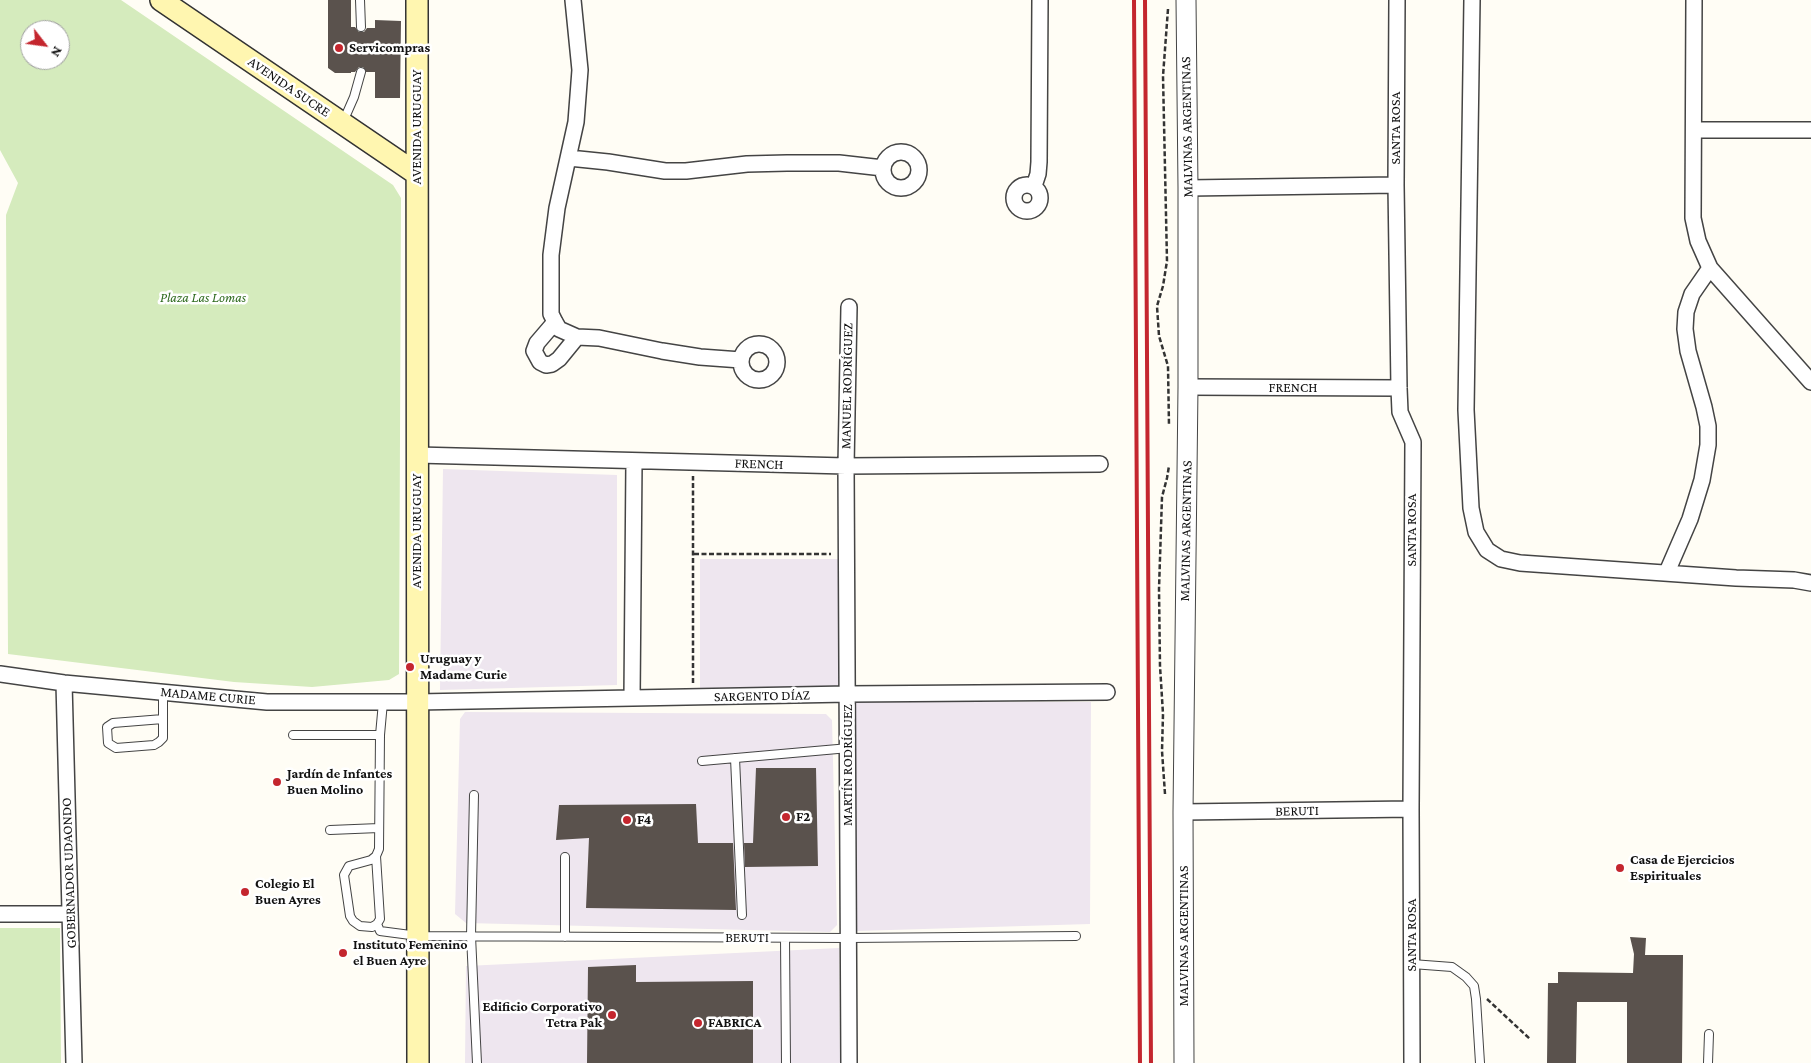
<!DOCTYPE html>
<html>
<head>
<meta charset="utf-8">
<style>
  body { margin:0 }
  #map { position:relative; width:1811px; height:1063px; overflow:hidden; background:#fffdf5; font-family:"Crimson Pro",serif }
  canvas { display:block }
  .north { position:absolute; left:20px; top:20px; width:50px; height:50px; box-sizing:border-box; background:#fff; border:1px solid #a0a0a0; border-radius:50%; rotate:120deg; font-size:14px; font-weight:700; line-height:20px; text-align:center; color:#111 }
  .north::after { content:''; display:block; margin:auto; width:18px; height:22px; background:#c4262e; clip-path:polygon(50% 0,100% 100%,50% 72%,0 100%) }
</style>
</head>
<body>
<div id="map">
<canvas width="1811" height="1063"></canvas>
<div class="north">N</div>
</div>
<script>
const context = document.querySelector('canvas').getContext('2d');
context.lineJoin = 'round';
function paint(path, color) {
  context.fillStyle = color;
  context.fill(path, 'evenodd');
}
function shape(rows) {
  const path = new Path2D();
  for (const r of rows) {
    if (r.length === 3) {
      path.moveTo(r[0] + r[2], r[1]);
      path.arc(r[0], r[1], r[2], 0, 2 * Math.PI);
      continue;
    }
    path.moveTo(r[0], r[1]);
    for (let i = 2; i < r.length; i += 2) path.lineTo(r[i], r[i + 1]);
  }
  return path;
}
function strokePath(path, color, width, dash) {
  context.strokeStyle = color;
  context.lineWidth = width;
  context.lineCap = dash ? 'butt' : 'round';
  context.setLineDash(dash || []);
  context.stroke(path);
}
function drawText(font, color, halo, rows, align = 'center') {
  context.font = font + ' "Crimson Pro",serif';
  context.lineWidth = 5;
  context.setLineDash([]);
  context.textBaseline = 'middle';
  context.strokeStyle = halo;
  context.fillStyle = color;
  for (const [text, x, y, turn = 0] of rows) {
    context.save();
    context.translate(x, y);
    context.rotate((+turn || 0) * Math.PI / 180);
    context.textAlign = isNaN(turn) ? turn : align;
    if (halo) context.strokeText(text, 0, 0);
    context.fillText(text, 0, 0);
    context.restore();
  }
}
paint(shape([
  [443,469,617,475,617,685,440,690],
  [700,559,840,559,838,687,700,688],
  [855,702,1091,702,1090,924,857,931],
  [465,712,826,714,832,720,837,925,830,932,466,923,455,914,460,719],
  [839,948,840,1063,465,1063,466,966]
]), '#eee6ef');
paint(shape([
  [0,0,121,0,393,185,401,198,399,674,389,680,312,687,234,682,8,654,6,215,18,183,0,150],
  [30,30,60,30,60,60,30,60],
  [0,928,60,928,61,1063,0,1063]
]), '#d5ebbd');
paint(shape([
  [328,0,351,0,351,27,355,27,359,32,364,32,367,28,375,28,375,20,401,21,400,98,375,98,375,72,366,72,363,67,359,67,355,72,351,72,351,73,335,73,328,68],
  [756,768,816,768,818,866,745,867,744,843,753,843],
  [696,804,698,843,733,843,736,910,586,908,589,838,556,840,559,805],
  [1630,937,1646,938,1645,955,1683,955,1682,1063,1627,1063,1627,1002,1577,1002,1576,1063,1547,1063,1548,983,1558,983,1558,972,1633,973,1634,954],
  [636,965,636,982,753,981,753,1063,587,1063,588,967]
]), '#5a524d');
const service = shape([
  [360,0,361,27],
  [343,122,354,97,361,72],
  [163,719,113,723,107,727,108,743,116,748,154,745,159,742,163,738,163,692],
  [293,735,380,735],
  [735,758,742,915],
  [702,761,849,748],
  [474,795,471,936,477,1063],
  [330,830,379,828],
  [376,856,371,860,349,866,344,875,350,916,353,921,360,926,372,927,377,924,380,919,376,856,379,849,380,735,383,702],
  [565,857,565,937],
  [377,924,380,931,418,936,849,938,1076,936],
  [785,938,786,1063],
  [1412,964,1452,967,1466,977,1474,986,1476,999,1480,1063],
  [1708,1063,1709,1034]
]);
const minor = shape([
  [573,0,580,70,576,122,557,208,551,255,551,314,555,322,559,329,577,337,599,338,662,351,700,357,741,360],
  [1397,0,1396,185,1399,388,1400,412,1413,442,1411,809,1412,1063],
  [1472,0,1466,410,1471,508,1476,532,1487,550,1501,559,1520,563,1736,578,1794,580,1811,583],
  [1694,0,1693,218,1698,241,1710,268,1811,382],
  [1694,130,1811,130],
  [901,170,18],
  [569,158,608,162,665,171,686,171,747,164,787,163,839,163,883,168],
  [1027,198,13],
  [1034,186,1038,174,1039,162,1040,0],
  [1188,188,1396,185],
  [849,307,846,466,849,1063],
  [555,322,537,343,534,351,540,362,546,365,552,364,559,359,577,337],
  [759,362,18],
  [1188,387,1399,388],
  [417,455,846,466,1100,464],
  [1667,572,1690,519,1702,480,1708,445,1708,426,1704,407,1688,351,1685,329,1686,312,1692,294,1710,268],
  [0,674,64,683,267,702,417,702,848,694,1107,692],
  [64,683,74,1063],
  [632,698,634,461],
  [1183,812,1411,809],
  [0,914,70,914]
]);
const tertiary = shape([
  [1184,1063,1183,812,1188,387,1188,188,1186,0]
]);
const secondary = shape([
  [161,0,417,174],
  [417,0,418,1063]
]);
strokePath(service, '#444', 10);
strokePath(minor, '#444', 18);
strokePath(tertiary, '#444', 21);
strokePath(secondary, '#333', 24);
strokePath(shape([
  [1168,9,1163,76,1167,261,1163,286,1157,306,1159,336,1168,366,1169,426],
  [694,554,831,554],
  [693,683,693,476],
  [1165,794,1162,751,1163,714,1160,666,1159,589,1162,497,1167,478,1169,466],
  [1487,999,1530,1039]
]), '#333', 2.5, [5, 2.5]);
strokePath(service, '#fff', 8);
strokePath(minor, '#fff', 15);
strokePath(tertiary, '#fff', 19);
strokePath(secondary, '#fff6b0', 21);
strokePath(shape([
  [1134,0,1140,1063],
  [1145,0,1151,1063]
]), '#c4262e', 4);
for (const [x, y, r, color] of [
  [339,48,5,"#c4262e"],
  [410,667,5,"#c4262e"],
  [277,782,5,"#c4262e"],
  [786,817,5,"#c4262e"],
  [627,820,5,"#c4262e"],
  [1620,868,5,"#c4262e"],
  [245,892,5,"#c4262e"],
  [343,953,5,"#c4262e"],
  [612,1015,5,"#c4262e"],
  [698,1023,5,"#c4262e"]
]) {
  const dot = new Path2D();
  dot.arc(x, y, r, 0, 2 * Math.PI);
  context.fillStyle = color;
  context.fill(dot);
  strokePath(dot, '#fff', 2);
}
drawText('bold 14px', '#111', '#fff', [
  ["Servicompras",349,48],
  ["Uruguay y",420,659],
  ["Madame Curie",420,675],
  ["Jardín de Infantes",287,774],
  ["Buen Molino",287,790],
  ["F2",796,817],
  ["F4",637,820],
  ["Casa de Ejercicios",1630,860],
  ["Espirituales",1630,876],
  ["Colegio El",255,884],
  ["Buen Ayres",255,900],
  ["Instituto Femenino",353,945],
  ["el Buen Ayre",353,961],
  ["Edificio Corporativo",602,1007,"right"],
  ["Tetra Pak",602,1023,"right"],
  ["FABRICA",708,1023]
], 'left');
drawText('14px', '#111', '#fff', [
  ["AVENIDA SUCRE",289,87,34],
  ["AVENIDA URUGUAY",417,127,-90],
  ["MALVINAS ARGENTINAS",1187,127,-91],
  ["SANTA ROSA",1396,128,-90],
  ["MANUEL RODRÍGUEZ",847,386,-89],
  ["FRENCH",1293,388],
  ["FRENCH",759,464,2],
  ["SANTA ROSA",1412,530,-90],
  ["AVENIDA URUGUAY",417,531,-90],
  ["MALVINAS ARGENTINAS",1186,531,-89],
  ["MADAME CURIE",208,696,5],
  ["SARGENTO DÍAZ",762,696,-1],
  ["MARTÍN RODRÍGUEZ",848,765,-90],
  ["BERUTI",1297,811,-1],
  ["GOBERNADOR UDAONDO",69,873,-92],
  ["SANTA ROSA",1412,935,-90],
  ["MALVINAS ARGENTINAS",1184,936,-90],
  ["BERUTI",747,938]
]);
drawText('italic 14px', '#2f6b1f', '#fff', [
  ["Plaza Las Lomas",203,298]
]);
</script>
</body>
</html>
